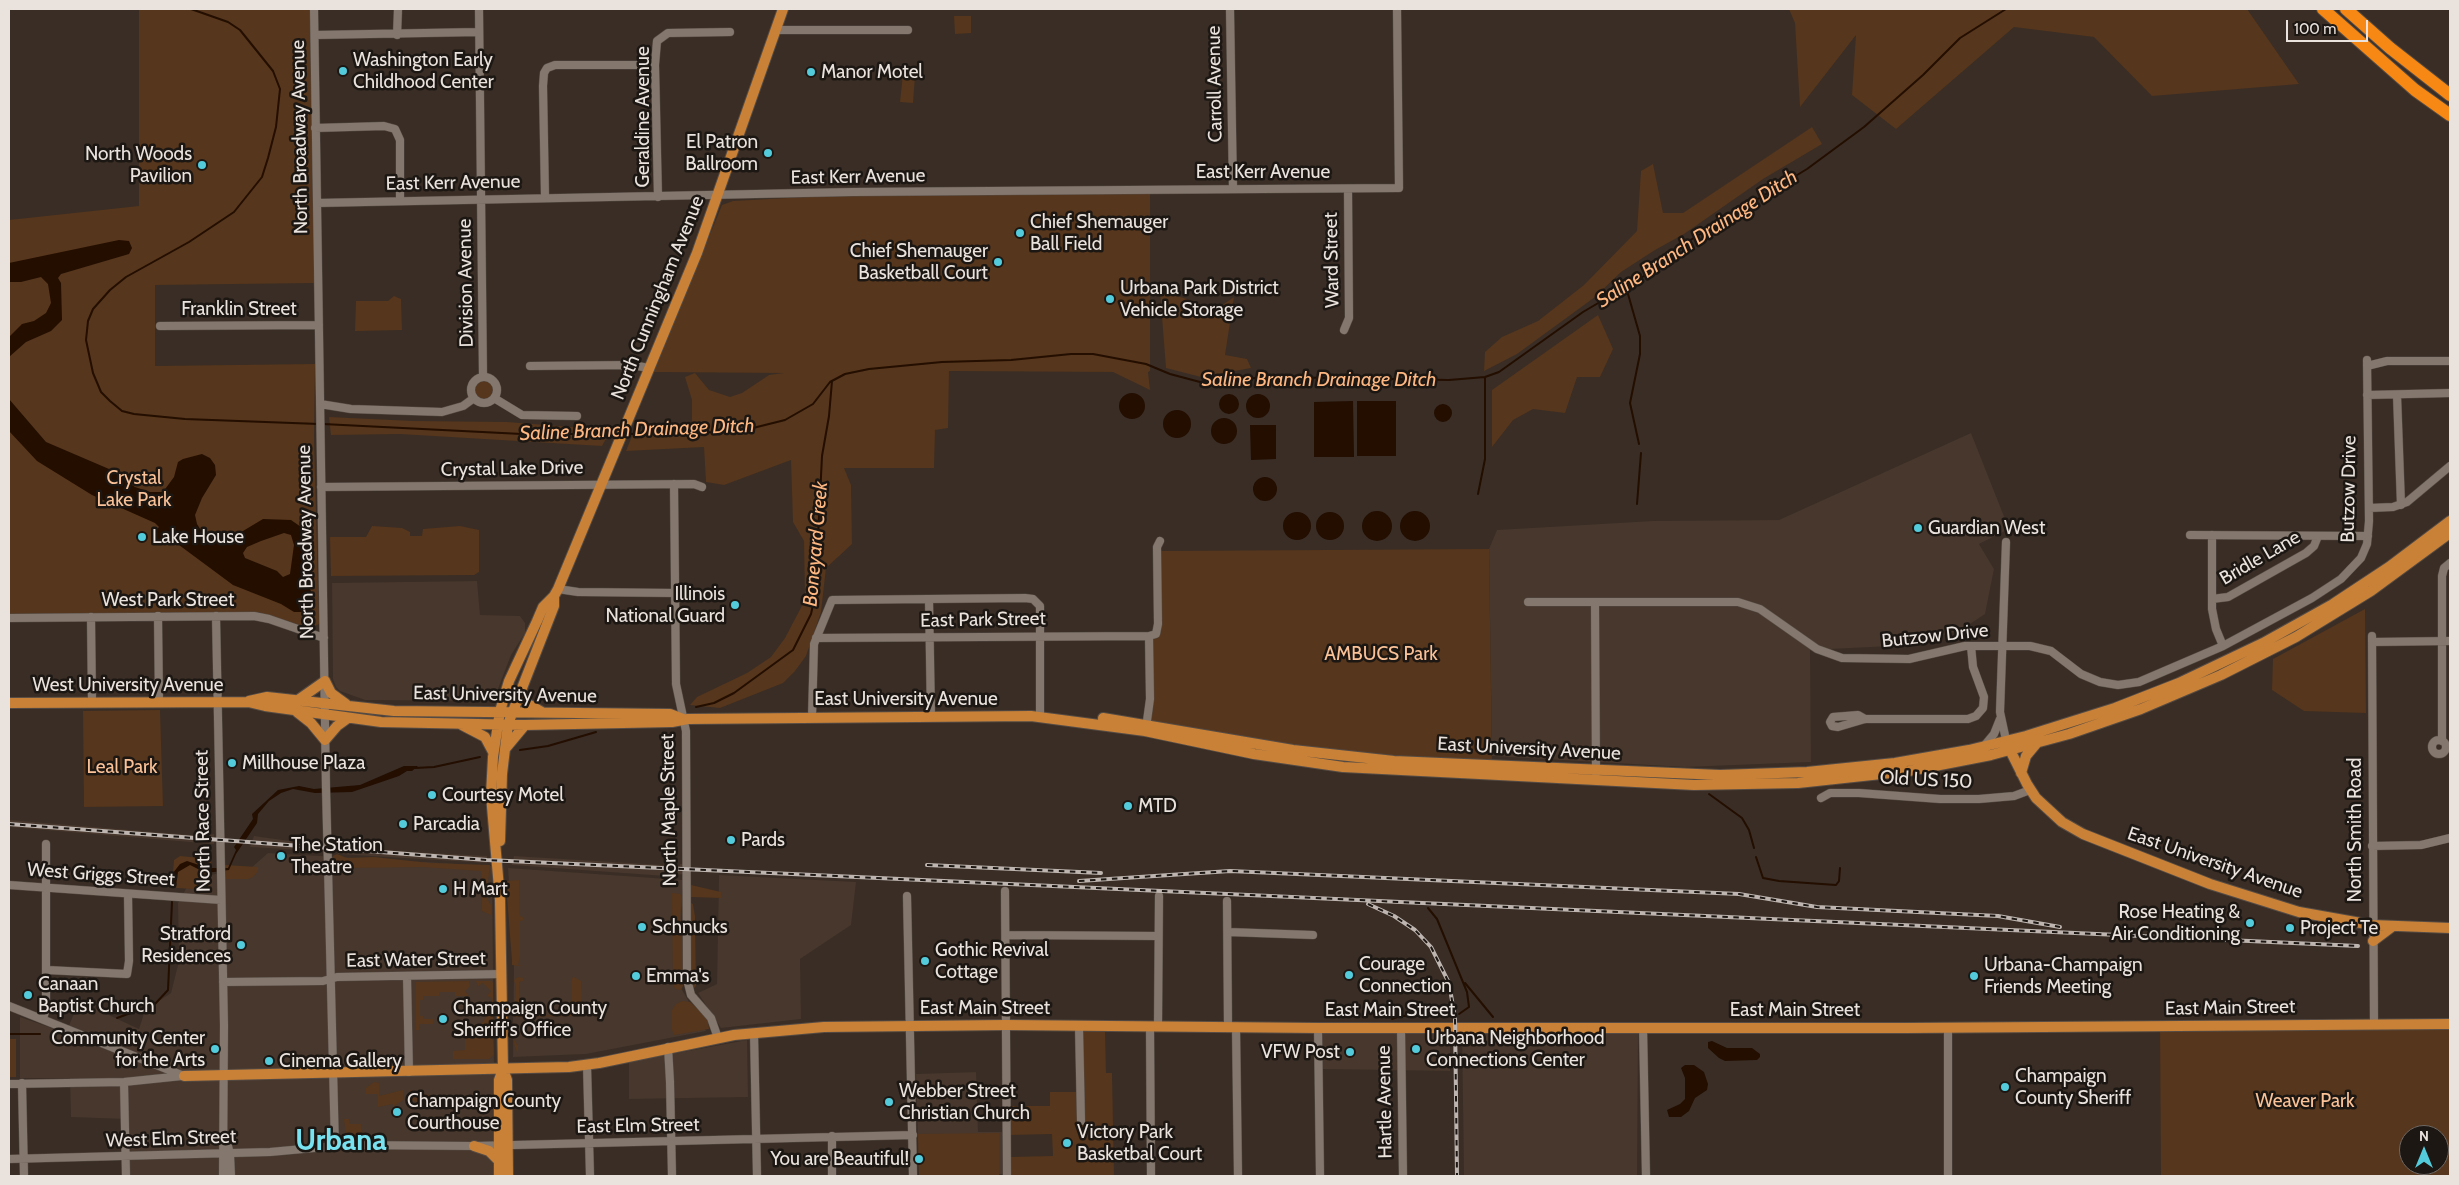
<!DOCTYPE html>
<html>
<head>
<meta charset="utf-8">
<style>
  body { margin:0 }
  #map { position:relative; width:2459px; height:1185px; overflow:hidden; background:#392d25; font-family:Cabin,sans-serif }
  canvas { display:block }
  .frame { position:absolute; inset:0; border:10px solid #eae2dd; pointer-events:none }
  .north { position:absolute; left:2399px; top:1125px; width:50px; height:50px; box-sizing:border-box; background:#1c1713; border:1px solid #6e6864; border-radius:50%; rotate:0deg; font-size:14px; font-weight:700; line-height:20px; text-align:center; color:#eae2dd }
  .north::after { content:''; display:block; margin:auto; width:18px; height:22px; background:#53cbdb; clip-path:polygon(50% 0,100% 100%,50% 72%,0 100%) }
  .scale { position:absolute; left:2286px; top:20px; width:82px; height:22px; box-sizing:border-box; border:2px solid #eae2dd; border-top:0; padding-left:6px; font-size:15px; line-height:18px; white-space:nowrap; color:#eae2dd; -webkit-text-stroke:4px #1c1713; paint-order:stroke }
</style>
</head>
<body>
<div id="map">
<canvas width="2459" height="1185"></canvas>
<div class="frame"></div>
<div class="north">N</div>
<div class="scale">100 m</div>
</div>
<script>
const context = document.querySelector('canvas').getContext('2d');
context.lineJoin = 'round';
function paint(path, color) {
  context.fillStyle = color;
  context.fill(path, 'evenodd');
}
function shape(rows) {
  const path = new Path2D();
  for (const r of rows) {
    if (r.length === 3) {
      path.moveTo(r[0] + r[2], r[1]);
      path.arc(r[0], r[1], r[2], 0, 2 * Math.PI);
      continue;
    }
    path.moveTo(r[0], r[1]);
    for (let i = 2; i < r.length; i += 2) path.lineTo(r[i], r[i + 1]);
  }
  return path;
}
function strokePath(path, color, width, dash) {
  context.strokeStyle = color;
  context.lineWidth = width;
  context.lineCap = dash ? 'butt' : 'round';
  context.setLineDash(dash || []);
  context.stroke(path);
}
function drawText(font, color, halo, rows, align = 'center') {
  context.font = font + ' Cabin,sans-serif';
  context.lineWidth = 5;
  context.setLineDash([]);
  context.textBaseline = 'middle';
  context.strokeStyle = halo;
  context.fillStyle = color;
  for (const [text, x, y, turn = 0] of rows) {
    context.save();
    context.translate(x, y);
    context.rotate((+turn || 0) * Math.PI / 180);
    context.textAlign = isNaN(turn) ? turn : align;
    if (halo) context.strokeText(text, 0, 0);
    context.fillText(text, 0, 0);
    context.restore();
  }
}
paint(shape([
  [1971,433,2009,529,1979,544,1994,569,1985,614,1961,630,1912,645,1810,650,1811,762,1685,767,1492,756,1489,549,1497,530,1653,521,1779,520],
  [477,581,480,615,520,616,525,623,525,633,511,655,496,694,485,701,365,700,340,691,336,687,333,679,332,583],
  [9,820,203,836,214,834,214,844,9,827],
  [254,836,297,842,317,842,317,851,250,847],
  [338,848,487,856,487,863,338,854],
  [268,853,492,866,495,1176,126,1176,125,1119,71,1117,70,1078,20,1078,20,1017,66,1033,79,1001,139,1029,145,1010,171,993,179,961,178,903,192,878,251,868],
  [514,856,680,866,680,864,684,864,684,874,665,876,512,865],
  [508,868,683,880,678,983,706,1031,586,1054,513,1057,514,960],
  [719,875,856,882,851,925,800,959,801,1019,721,1028,698,993,717,984],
  [1462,1032,1638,1034,1637,1176,1464,1176],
  [1322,1033,1450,1034,1450,1071,1322,1069],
  [747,1040,748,1097,629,1099,629,1062],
  [976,1072,978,1132,1002,1132,1003,1174,919,1176,916,1074]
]), '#47372c');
paint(shape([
  [139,9,310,9,314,283,155,285,155,366,315,364,314,438,319,624,310,628,258,612,9,614,9,220,139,206],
  [1789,9,2247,9,2299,84,2152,96,2094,37,2014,27,1896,129,1852,95,1856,35,1800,107,1795,23],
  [954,16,971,16,971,33,955,34],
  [903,74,915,76,913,103,900,102],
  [1812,127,1822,144,1763,179,1684,234,1655,250,1621,272,1595,297,1517,354,1484,371,1485,352,1502,337,1538,321,1584,285,1637,231,1641,171,1653,164,1663,213,1683,213],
  [1150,189,1150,371,1148,372,1150,390,1113,372,949,371,948,428,935,430,934,468,844,468,851,485,852,544,826,568,821,612,806,656,795,671,783,683,720,708,690,705,697,697,747,673,771,657,785,638,805,600,804,541,793,522,791,460,724,485,706,482,704,447,626,451,634,431,692,422,692,400,685,377,695,373,709,390,730,397,742,393,769,375,784,373,654,372,722,205,733,201,823,196],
  [1160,291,1197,302,1211,313,1234,297,1225,355,1247,359,1251,368,1201,377,1166,368],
  [394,296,401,299,402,330,355,331,356,301,388,301],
  [1598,315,1613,349,1600,377,1577,377,1565,413,1533,409,1513,420,1492,447,1492,390],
  [484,390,9],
  [329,417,413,421,507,422,611,430,602,446,400,434,331,435],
  [372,526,402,528,410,532,410,536,422,536,423,529,460,526,479,530,479,572,474,575,331,576,330,537,366,537],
  [1489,549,1492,765,1394,761,1146,724,1149,636,1156,634,1159,551],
  [2365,609,2366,713,2304,711,2272,690,2273,659],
  [160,710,163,806,84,807,83,711],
  [337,854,347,858,374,857,430,863,490,865,486,897,491,905,491,915,482,911,481,871,422,867,342,868,342,874,337,874,337,868,337,874,334,874,333,856],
  [180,856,211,859,210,890,177,888,172,886,174,860],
  [225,865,258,867,258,871,253,877,248,879,224,879],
  [519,880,520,916,523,917,524,920,520,921,520,957,518,965,523,965,518,966,512,965,512,961,506,884,507,881],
  [691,885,721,892,721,898,691,897,689,889],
  [672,893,680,894,682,897,680,920,682,923,683,986,681,990,675,989,673,984],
  [691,903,693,904,695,916,696,986,694,988,690,987],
  [518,977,523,978,523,981,519,982,520,1016,564,1015,564,1005,568,1005,569,1002,572,1001,572,978,574,977,581,981,582,998,579,1016,514,1017,513,1038,518,1046,518,1054,515,1047,512,1033,516,987,514,980],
  [469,981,470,986,465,991,469,996,455,996,455,992,440,992,439,996,424,996,423,1000,420,1000,420,1016,423,1016,424,1019,433,1019,433,1024,419,1024,419,1030,416,1030,416,982],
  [476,981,492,981,493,983,493,1026,489,1032,493,1041,494,1055,489,1059,453,1059,453,1051,465,1050,465,1037,473,1039,483,1029,480,1026,488,1014,493,1012,492,998,487,996,491,991,483,983,478,986],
  [682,1001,690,1002,700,1011,708,1021,709,1029,674,1035,672,1030,672,1010,676,1004],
  [2450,1026,2450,1176,2161,1176,2160,1027],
  [2409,1135,2439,1135,2439,1165,2409,1165],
  [1083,1030,1105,1030,1106,1073,1112,1073,1114,1176,1009,1176,1009,1157,1053,1156,1052,1134,1009,1135,1009,1106,1050,1106,1050,1092,1084,1092],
  [9,1039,16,1039,16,1077,9,1077],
  [374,1082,379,1083,379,1096,403,1090,403,1100,393,1107,393,1104,378,1107,378,1094,366,1094,366,1088],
  [409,1090,429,1095,430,1099,438,1099,439,1095,446,1095,446,1104,439,1103,439,1106,420,1106,417,1102,409,1099],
  [344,1119,349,1119,350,1124,361,1124,363,1137,355,1138,346,1135],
  [999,1133,999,1176,919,1176,918,1134]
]), '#56361c');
paint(shape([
  [119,240,129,241,132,248,129,254,61,274,58,278,61,283,62,320,51,331,26,342,9,357,9,337,22,324,34,321,46,313,51,303,48,284,41,277,21,282,9,282,9,263],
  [1132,406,13],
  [1229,404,10],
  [1258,406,12],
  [9,399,46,442,109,469,135,487,150,492,163,492,174,477,178,462,183,459,202,454,210,458,215,465,216,475,202,498,195,515,197,524,202,532,217,541,233,537,263,519,291,520,301,527,307,539,310,569,307,585,311,591,312,603,307,612,294,612,281,604,233,585,175,542,153,543,152,534,159,527,155,523,92,495,37,461,9,431],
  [284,533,291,535,294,545,290,574,283,577,277,571,245,558,243,553,247,547,261,541],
  [1353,401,1354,457,1314,457,1314,402],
  [1357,401,1396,401,1396,456,1357,456],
  [1443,413,9],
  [1177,424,14],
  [1224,431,13],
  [1250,425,1276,425,1276,459,1251,460],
  [1265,489,12],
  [1415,526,15],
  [1377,526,15],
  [1297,526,14],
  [1330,526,14],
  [404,766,418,766,412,771,407,771,399,776,352,792,315,793,293,789,281,793,269,801,258,814,257,823,236,854,229,870,206,873,190,865,178,872,176,886,172,886,173,873,180,864,187,861,208,868,228,868,236,850,234,847,253,819,252,814,278,790,299,786,314,789,360,785],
  [1712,1041,1727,1048,1752,1048,1760,1054,1760,1057,1757,1060,1725,1061,1719,1058,1708,1048,1708,1042],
  [1685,1065,1694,1065,1704,1072,1708,1084,1707,1090,1695,1098,1689,1111,1681,1117,1669,1117,1667,1110,1680,1104,1685,1099,1685,1078,1681,1068]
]), '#230e00');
strokePath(shape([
  [191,9,228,22,240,30,273,71,280,89,276,127,268,158,262,177,234,212,189,242,126,277,110,290,93,309,88,321,86,340,93,373,101,392,110,401,122,411,134,414,185,419,319,424],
  [1626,287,1640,336,1640,354,1630,403,1639,444],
  [323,424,522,434,618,434],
  [626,434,724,432,745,430,785,420,813,404,830,382,845,374,869,369,942,362,1011,360,1071,354,1093,354,1146,364,1170,374,1200,382,1271,377,1449,380,1485,377,1499,372,1583,312,1644,276,1679,247,1807,169,1864,127,1923,75,1960,38,2006,9],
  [1478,494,1485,459,1485,377],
  [1637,504,1641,453],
  [696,707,714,703,734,693,793,650,811,614,815,596,822,456,829,416,832,381],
  [520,750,548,746,596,732],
  [415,768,434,767,480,757],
  [1709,794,1742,818,1749,830,1754,848],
  [1756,857,1763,878,1779,881,1836,885,1839,881,1840,868],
  [1428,908,1437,919,1467,992,1469,1007,1459,1014],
  [1465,983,1493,1017],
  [117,1018,155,1004,168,990,172,902],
  [1392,1019,1400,1016,1451,1015],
  [9,1034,40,1034]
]), '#230e00', 2);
const minor = shape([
  [314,9,326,788,335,1147],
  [479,9,483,377],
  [1230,9,1233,189],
  [776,30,908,30],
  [315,35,479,32],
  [397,35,398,9],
  [315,128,384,126,395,129,400,140,400,200],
  [545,197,543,86,544,73,547,68,555,65,655,65],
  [658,197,655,65,657,41,668,33,730,32],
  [317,203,853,192,1399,188,1397,9],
  [160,326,319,325],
  [1344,330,1349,318,1348,189],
  [530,366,632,365,649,368],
  [2367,366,2387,361,2450,361],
  [484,390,13],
  [2367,395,2450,393],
  [2397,395,2401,505],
  [494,398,522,415,577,416],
  [320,404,351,409,442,412,463,406,474,398],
  [674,484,676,684,686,731,687,979,691,995,711,1018,718,1038],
  [321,487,694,484,702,487],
  [2369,508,2393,507,2407,502,2450,466],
  [2190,535,2368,536],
  [2212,535,2212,609,2216,629,2223,646],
  [2006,542,2000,712,2006,740],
  [558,589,578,592,675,593],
  [929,599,931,717],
  [2212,599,2228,597,2306,553,2314,546,2318,536],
  [1528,602,1738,602,1760,609,1817,649,1842,658,1909,659,1965,646,2030,646,2051,651,2081,674,2100,682,2118,685,2139,682,2223,646,2312,598,2341,579,2361,558,2367,544,2369,521,2367,360],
  [1595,602,1596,773],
  [158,616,159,702],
  [216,616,224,1025,223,1176],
  [91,617,92,702],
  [9,618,254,616,269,619,324,638],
  [2372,636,2374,1024],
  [816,638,1149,636,1156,634,1158,624,1157,547,1160,541],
  [2372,642,2450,641],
  [812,717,814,644,832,600,1025,598,1033,599,1040,606,1040,717],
  [1865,719,1858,715,1833,717,1830,722,1832,726,1838,727,1865,719,1968,719,1976,716,1983,708,1984,697,1973,667,1971,646],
  [1146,728,1150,699,1149,636],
  [2439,747,7],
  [2442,741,2442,576,2444,568,2450,563],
  [1984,746,1994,734,2000,719],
  [1821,798,1830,793,1859,793,1940,799,1979,799,2014,796,2030,790],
  [2372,846,2421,845,2450,838],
  [9,885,221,900],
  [1005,891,1007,1176],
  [907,896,913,1176],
  [1227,901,1228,1027],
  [1228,932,1313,935],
  [1006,935,1158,936],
  [47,970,127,974,129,961,128,894],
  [407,976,409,1072],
  [223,982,323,981,337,977,502,974],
  [9,1006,184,1076],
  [43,1019,46,1008,46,844],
  [1079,1026,1081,1121],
  [1150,1026,1151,1176],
  [1158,1026,1159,896],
  [1236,1027,1238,1176],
  [1401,1027,1403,1176],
  [1643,1027,1646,1176],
  [1948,1027,1948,1176],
  [1318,1028,1320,1176],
  [754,1033,757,1176],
  [668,1047,670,1082,672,1176],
  [587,1065,590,1176],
  [124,1082,126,1176],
  [22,1083,24,1176],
  [9,1084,124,1082,182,1076],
  [832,1136,832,1176],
  [226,1138,230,1154,231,1176],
  [9,1159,270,1152,347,1145,474,1146,913,1135]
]);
const major = shape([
  [519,691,528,704,542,712],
  [298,700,325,681,331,693,346,704],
  [249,701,267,697,394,711,670,714,683,719],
  [9,703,248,702,265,706,381,722,525,725,672,722,688,719,1031,716,1145,731,1254,754,1343,767,1694,785,1798,783,1909,771,1991,755,2069,734,2141,709,2221,675,2296,637,2371,591,2450,533],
  [297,712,311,723,325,740,337,726,348,718],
  [1103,718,1293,750,1394,761,1720,775,1807,772,1895,763,1969,750,2026,736,2115,708,2179,683,2263,643,2333,604,2389,567,2450,521],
  [460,724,485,737,493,752],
  [2008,746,2027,784,2036,798,2062,822,2083,834,2210,884,2299,912,2372,925,2450,928],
  [505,749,525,725],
  [2021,773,2026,756,2036,744],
  [500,841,502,774,508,724,554,606,554,596],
  [2373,941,2393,926],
  [184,1076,569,1067,599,1063,734,1035,824,1027,1006,1025,1318,1028,1908,1028,2450,1024],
  [474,1146,489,1151,499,1161],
  [499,1176,499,1080,503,1069],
  [508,1176,507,1080,503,1069,500,900,491,795,493,757,500,711,509,681,537,621,543,607,554,596,558,589,697,253,783,9]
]);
const highway = shape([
  [2323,9,2415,90,2450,115],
  [2346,9,2390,48,2450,95]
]);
strokePath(minor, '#554b44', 9);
strokePath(major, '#554b44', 12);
strokePath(highway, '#554b44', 14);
strokePath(minor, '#84776d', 8);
strokePath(major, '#c88137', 10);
strokePath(highway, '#f68813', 12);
const rail = shape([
  [9,824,487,860,2358,946],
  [927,865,1101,873],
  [1079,881,1230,871,1739,894,1817,907,1998,916,2060,927],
  [1368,904,1394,916,1415,930,1431,947,1449,983,1455,1018,1457,1176]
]);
strokePath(rail, '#beb5b0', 4);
strokePath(rail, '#1c1713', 2, [5.5]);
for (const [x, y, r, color] of [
  [343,71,5,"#53cbdb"],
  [811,72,5,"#53cbdb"],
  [768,153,5,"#53cbdb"],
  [202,165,5,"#53cbdb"],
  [1020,233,5,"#53cbdb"],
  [998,262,5,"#53cbdb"],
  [1110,299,5,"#53cbdb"],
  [1918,528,5,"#53cbdb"],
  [142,537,5,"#53cbdb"],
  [735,605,5,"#53cbdb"],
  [232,763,5,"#53cbdb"],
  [432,795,5,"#53cbdb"],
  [1128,806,5,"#53cbdb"],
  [403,824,5,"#53cbdb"],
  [731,840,5,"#53cbdb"],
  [281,856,5,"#53cbdb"],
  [443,889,5,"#53cbdb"],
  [2250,923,5,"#53cbdb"],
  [642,927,5,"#53cbdb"],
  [2290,928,5,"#53cbdb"],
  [241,945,5,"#53cbdb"],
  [925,961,5,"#53cbdb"],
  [1349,975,5,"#53cbdb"],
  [636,976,5,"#53cbdb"],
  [1974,976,5,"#53cbdb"],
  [28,995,5,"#53cbdb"],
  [443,1019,5,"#53cbdb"],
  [215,1049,5,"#53cbdb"],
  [1416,1049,5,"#53cbdb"],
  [1350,1052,5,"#53cbdb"],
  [269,1061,5,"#53cbdb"],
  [2005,1087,5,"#53cbdb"],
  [889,1102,5,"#53cbdb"],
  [397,1112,5,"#53cbdb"],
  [1067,1143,5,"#53cbdb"],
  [919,1159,5,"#53cbdb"]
]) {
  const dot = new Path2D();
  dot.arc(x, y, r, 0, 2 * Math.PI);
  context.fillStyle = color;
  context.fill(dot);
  strokePath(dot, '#1c1713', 2);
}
drawText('19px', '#eae2dd', '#1c1713', [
  ["Washington Early",353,60],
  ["Childhood Center",353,82],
  ["Manor Motel",821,72],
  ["El Patron",758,142,"right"],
  ["Ballroom",758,164,"right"],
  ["North Woods",192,154,"right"],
  ["Pavilion",192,176,"right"],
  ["Chief Shemauger",1030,222],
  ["Ball Field",1030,244],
  ["Chief Shemauger",988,251,"right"],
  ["Basketball Court",988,273,"right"],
  ["Urbana Park District",1120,288],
  ["Vehicle Storage",1120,310],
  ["Guardian West",1928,528],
  ["Lake House",152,537],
  ["Illinois",725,594,"right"],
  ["National Guard",725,616,"right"],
  ["Millhouse Plaza",242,763],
  ["Courtesy Motel",442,795],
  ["MTD",1138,806],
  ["Parcadia",413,824],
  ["Pards",741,840],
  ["The Station",291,845],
  ["Theatre",291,867],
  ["H Mart",453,889],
  ["Rose Heating &",2240,912,"right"],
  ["Air Conditioning",2240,934,"right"],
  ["Schnucks",652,927],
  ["Project Te",2300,928],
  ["Stratford",231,934,"right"],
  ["Residences",231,956,"right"],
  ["Gothic Revival",935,950],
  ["Cottage",935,972],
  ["Courage",1359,964],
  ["Connection",1359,986],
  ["Urbana-Champaign",1984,965],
  ["Friends Meeting",1984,987],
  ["Emma's",646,976],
  ["Canaan",38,984],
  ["Baptist Church",38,1006],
  ["Champaign County",453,1008],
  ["Sheriff's Office",453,1030],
  ["Community Center",205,1038,"right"],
  ["for the Arts",205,1060,"right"],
  ["Urbana Neighborhood",1426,1038],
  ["Connections Center",1426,1060],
  ["VFW Post",1340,1052,"right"],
  ["Cinema Gallery",279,1061],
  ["Champaign",2015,1076],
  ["County Sheriff",2015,1098],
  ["Webber Street",899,1091],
  ["Christian Church",899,1113],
  ["Champaign County",407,1101],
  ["Courthouse",407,1123],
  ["Victory Park",1077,1132],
  ["Basketbal Court",1077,1154],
  ["You are Beautiful!",909,1159,"right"]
], 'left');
drawText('19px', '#eae2dd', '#1c1713', [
  ["Carroll Avenue",1215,84,-91],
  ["Geraldine Avenue",643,117,-90],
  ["North Broadway Avenue",300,137,-91],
  ["East Kerr Avenue",1263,172],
  ["East Kerr Avenue",858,177,-1],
  ["East Kerr Avenue",453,183,-1],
  ["Ward Street",1332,260,-91],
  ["Division Avenue",466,283,-91],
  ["North Cunningham Avenue",658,298,-68],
  ["Franklin Street",239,309],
  ["Crystal Lake Drive",512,469,-1],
  ["Butzow Drive",2349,489,-89],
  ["North Broadway Avenue",306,542,-91],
  ["Bridle Lane",2260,558,-30],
  ["West Park Street",168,600],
  ["East Park Street",983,620,-1],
  ["Butzow Drive",1935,636,-6],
  ["West University Avenue",128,685],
  ["East University Avenue",505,695,1],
  ["East University Avenue",906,699],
  ["East University Avenue",1529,749,3],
  ["Old US 150",1926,780,3],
  ["North Maple Street",669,810,-91],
  ["North Race Street",203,821,-91],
  ["North Smith Road",2355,830,-90],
  ["East University Avenue",2215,863,19],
  ["West Griggs Street",101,875,4],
  ["East Water Street",416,960,-1],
  ["East Main Street",985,1008],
  ["East Main Street",2230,1008,-1],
  ["East Main Street",1390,1010],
  ["East Main Street",1795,1010],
  ["Hartle Avenue",1385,1102,-91],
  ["East Elm Street",638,1126,-1],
  ["West Elm Street",171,1139,-2]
]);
drawText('19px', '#fbc297', '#1c1713', [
  ["Crystal",134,478],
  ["Lake Park",134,500],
  ["AMBUCS Park",1381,654],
  ["Leal Park",122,767],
  ["Weaver Park",2305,1101]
]);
drawText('italic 20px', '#feb781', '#1c1713', [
  ["Saline Branch Drainage Ditch",1697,239,-33],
  ["Saline Branch Drainage Ditch",1319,380],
  ["Saline Branch Drainage Ditch",637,430,-2],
  ["Boneyard Creek",816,544,-85]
]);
drawText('bold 29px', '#78e2f1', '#1c1713', [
  ["Urbana",341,1141]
]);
</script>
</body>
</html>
